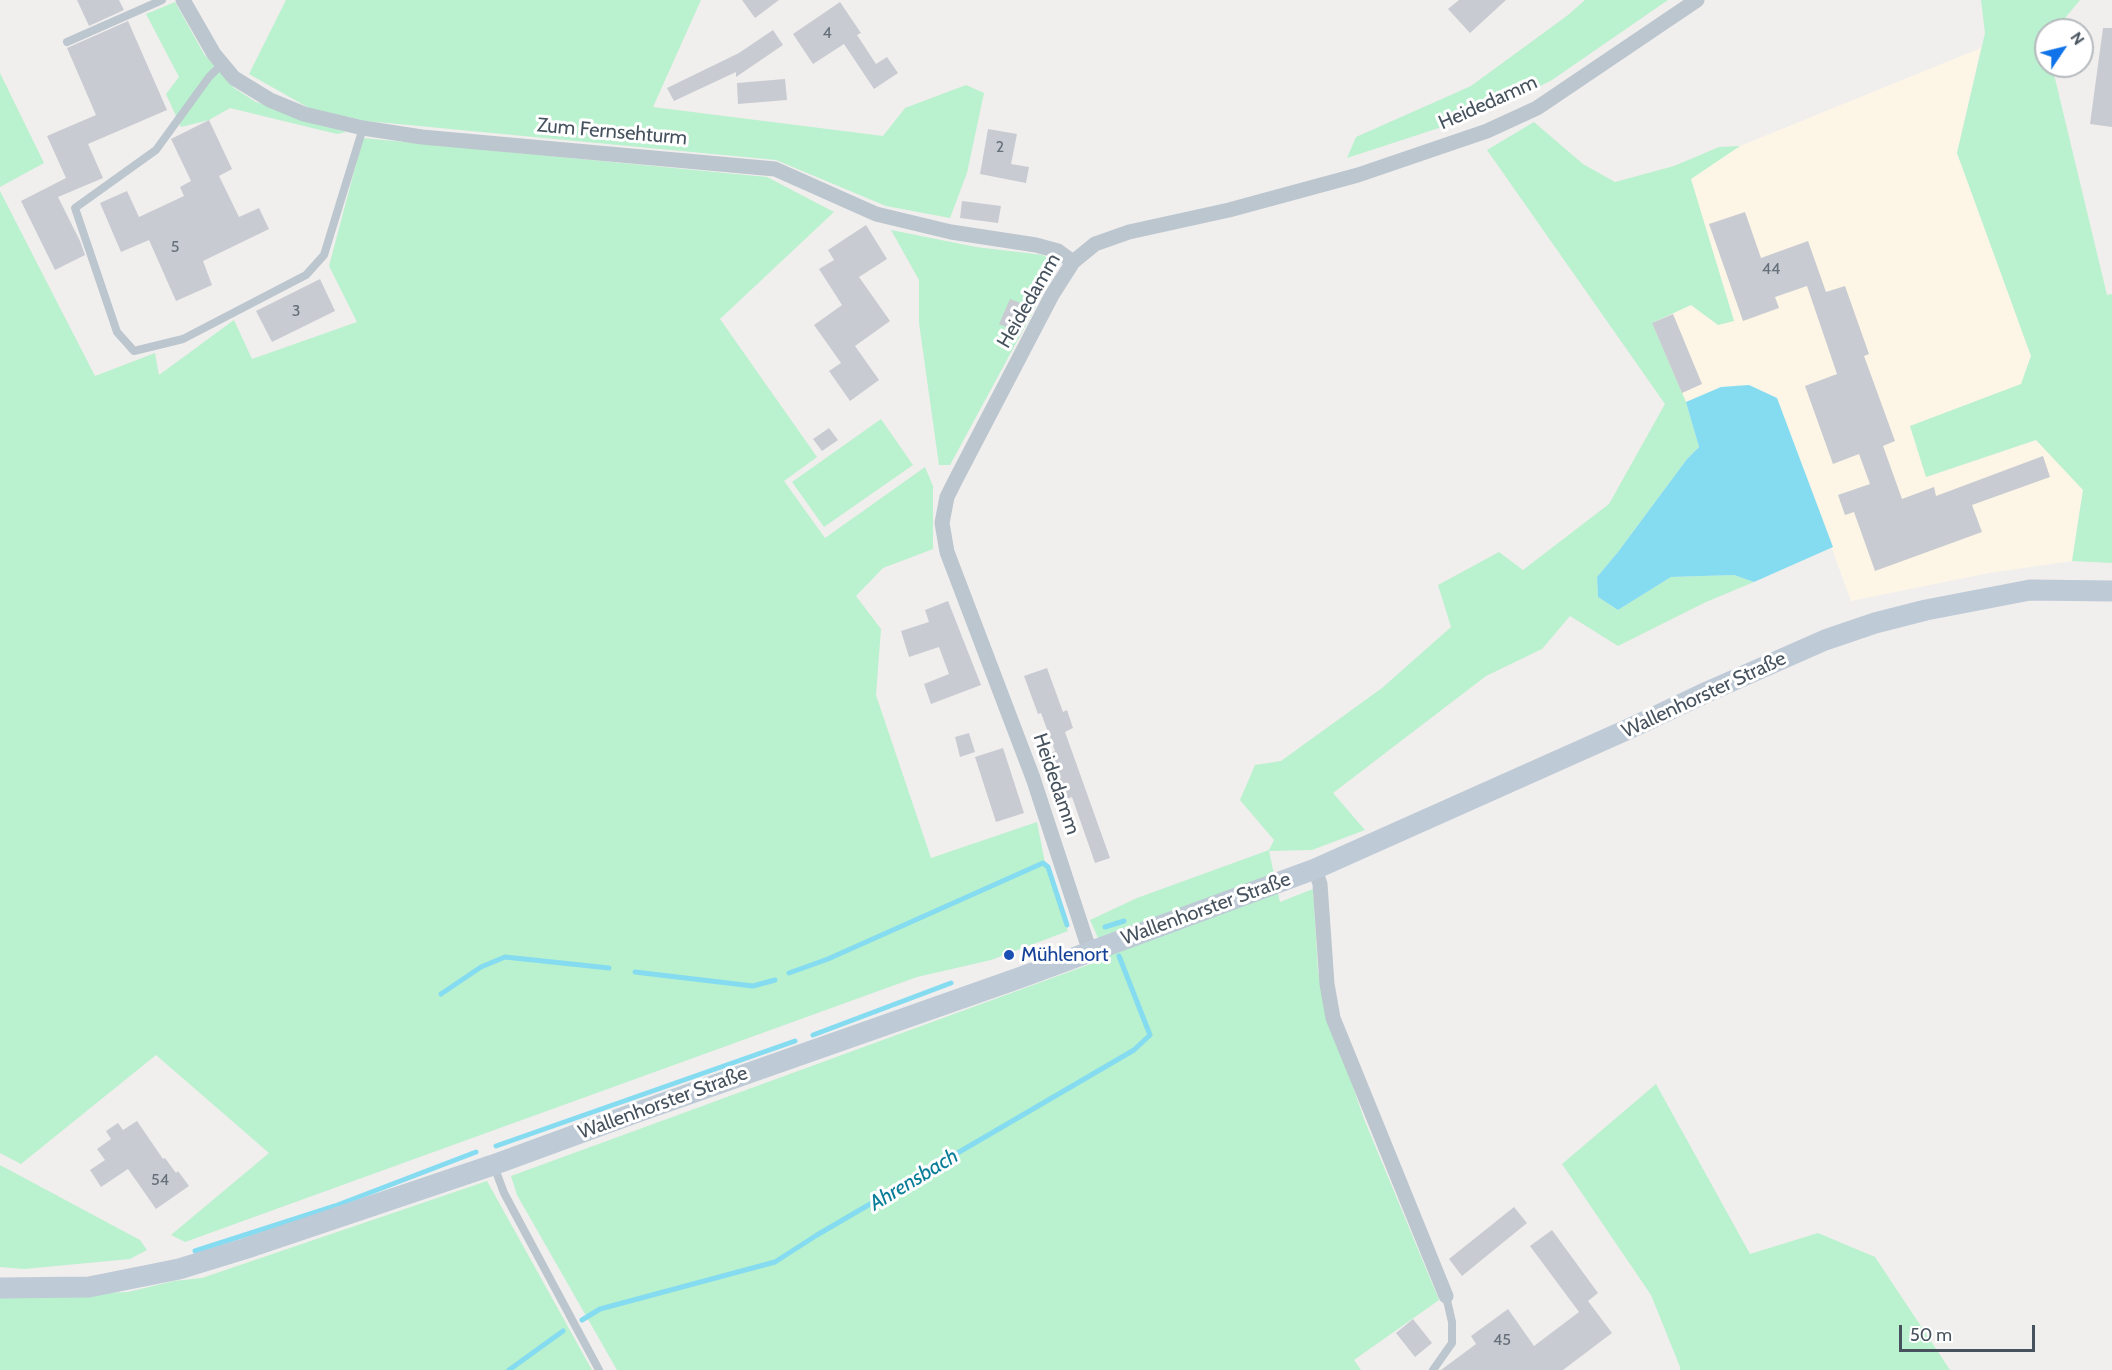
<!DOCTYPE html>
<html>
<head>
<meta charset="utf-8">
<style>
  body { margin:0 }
  #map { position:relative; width:2112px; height:1370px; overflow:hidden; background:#f1eeee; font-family:Cabin,sans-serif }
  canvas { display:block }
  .north { position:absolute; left:2034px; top:18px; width:60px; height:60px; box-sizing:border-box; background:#fff; border:2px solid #b5babe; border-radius:50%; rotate:55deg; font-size:16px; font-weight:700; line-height:24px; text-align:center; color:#46525d }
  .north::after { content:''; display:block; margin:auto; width:21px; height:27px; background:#1073e9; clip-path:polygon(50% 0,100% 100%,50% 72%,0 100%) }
  .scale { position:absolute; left:1899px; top:1325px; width:136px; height:27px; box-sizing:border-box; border:3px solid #46525d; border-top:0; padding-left:8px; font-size:18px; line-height:21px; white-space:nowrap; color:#46525d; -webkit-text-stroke:4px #fff; paint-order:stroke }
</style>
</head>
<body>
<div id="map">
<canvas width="2112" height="1370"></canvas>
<div class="north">N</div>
<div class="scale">50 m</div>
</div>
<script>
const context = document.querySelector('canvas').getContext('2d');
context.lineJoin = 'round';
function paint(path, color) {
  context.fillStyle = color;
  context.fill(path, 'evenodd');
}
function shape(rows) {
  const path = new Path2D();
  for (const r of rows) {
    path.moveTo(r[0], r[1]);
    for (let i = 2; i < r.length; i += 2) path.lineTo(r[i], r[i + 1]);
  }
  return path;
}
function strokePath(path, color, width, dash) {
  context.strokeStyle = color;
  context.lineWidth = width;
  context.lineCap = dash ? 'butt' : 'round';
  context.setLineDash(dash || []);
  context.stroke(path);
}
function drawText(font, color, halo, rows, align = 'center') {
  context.font = font + ' Cabin,sans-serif';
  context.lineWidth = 6;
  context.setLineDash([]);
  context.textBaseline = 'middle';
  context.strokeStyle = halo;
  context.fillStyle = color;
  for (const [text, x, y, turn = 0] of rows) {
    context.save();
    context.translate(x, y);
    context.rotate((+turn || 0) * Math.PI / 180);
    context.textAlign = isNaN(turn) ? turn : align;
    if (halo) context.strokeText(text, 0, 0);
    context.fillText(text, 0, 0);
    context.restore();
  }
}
paint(shape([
  [1981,48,1957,153,2031,355,2022,384,1910,426,1927,477,2036,440,2083,489,2072,561,1989,573,1851,601,1777,398,1748,385,1721,387,1686,402,1652,323,1691,305,1718,325,1734,321,1690,179,1740,146]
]), '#fdf6e7');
paint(shape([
  [286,0,701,0,653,107,883,136,905,108,966,85,984,93,967,173,950,218,886,206,776,160,366,121,309,108,249,74],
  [1585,0,1668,0,1552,80,1511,101,1445,126,1347,158,1356,137,1471,86,1568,15],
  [1981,0,2080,0,2055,30,2046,30,2046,66,2052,66,2107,295,2112,294,2112,563,2072,561,2083,490,2036,440,1926,477,1910,426,2021,384,2031,356,1957,153,1985,33],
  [175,2,204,54,234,88,256,102,346,132,337,134,230,108,209,120,181,127,166,94,179,77,146,14],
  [0,73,44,163,0,187],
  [1534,122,1583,164,1615,182,1674,166,1719,147,1740,146,1691,179,1734,321,1718,325,1691,305,1652,323,1686,402,1699,447,1687,459,1618,552,1597,577,1598,597,1618,610,1671,577,1734,575,1754,582,1706,602,1618,646,1570,616,1542,649,1486,676,1333,793,1365,830,1312,850,1269,851,1280,902,1313,889,1318,971,1326,1008,1364,1119,1439,1300,1354,1360,1361,1370,617,1370,517,1195,511,1176,1107,958,1090,920,1137,898,1269,850,1274,840,1240,800,1255,765,1281,761,1382,688,1451,627,1438,585,1499,552,1523,570,1609,504,1665,404,1487,150],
  [363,138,767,177,834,212,720,319,817,457,784,481,825,538,925,467,933,486,933,549,883,568,856,596,881,629,876,695,931,858,1037,822,1046,868,1068,931,991,960,917,977,185,1242,171,1235,269,1153,156,1055,21,1164,0,1153,0,191,95,376,155,353,159,375,234,320,252,359,357,322,329,266],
  [891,230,976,247,1043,255,1053,261,1054,273,950,465,939,465,919,323,919,280],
  [881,419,913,465,824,527,792,482],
  [1656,1084,1750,1254,1818,1233,1875,1257,1950,1370,1680,1370,1680,1367,1651,1295,1562,1164],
  [0,1165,140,1240,147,1250,130,1259,24,1269,0,1267],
  [487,1181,592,1370,0,1370,0,1298,128,1292,174,1281,202,1278]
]), '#baf1ce');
paint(shape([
  [1749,385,1777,398,1833,547,1754,582,1734,575,1671,577,1618,610,1598,597,1597,577,1618,552,1687,459,1699,447,1686,402,1721,387]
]), '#85dcf0');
strokePath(shape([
  [1105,927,1124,921],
  [635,972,753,986,775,980],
  [789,973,828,959,1043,863,1048,867,1067,925],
  [441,994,481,967,505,957,609,968],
  [813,1035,951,983],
  [496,1146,795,1041],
  [195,1251,335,1206,476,1152],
  [582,1320,600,1309,775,1262,817,1235,1134,1050,1150,1035,1119,956],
  [509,1370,563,1331]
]), '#85dcf0', 5);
paint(shape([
  [77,0,119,0,124,10,89,26],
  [742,0,779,0,755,18],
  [1459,0,1506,0,1470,33,1448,9],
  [840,2,861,33,857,35,876,64,887,57,898,73,874,89,844,44,813,64,793,34],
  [128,21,167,110,88,144,103,178,58,197,80,241,85,255,55,270,21,201,66,178,47,136,96,115,67,48],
  [2103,28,2112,28,2112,127,2090,124],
  [773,30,783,45,736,77,736,72,674,101,667,88,739,53],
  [785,79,787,100,738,104,737,83],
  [209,120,232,169,219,176,239,217,259,208,269,229,203,261,212,285,176,301,149,240,121,252,100,203,127,191,139,217,184,196,180,187,191,181,171,139],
  [988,129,1017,134,1011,164,1029,167,1026,183,980,174],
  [962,201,1001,206,998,223,960,218],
  [1745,212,1761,258,1808,241,1826,292,1845,286,1869,354,1864,356,1895,441,1883,446,1902,499,1934,487,1936,496,2043,456,2050,477,1972,505,1982,532,1875,571,1854,512,1845,515,1838,495,1870,484,1859,454,1833,464,1805,386,1837,374,1807,286,1775,297,1779,308,1743,321,1709,224],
  [866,225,887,259,859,277,890,321,855,346,879,380,850,401,829,371,841,363,814,325,842,305,819,269,834,260,828,250],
  [320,279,335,311,272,342,256,311],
  [1010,299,1025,305,1013,330,999,324],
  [1673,314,1702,384,1682,393,1652,323],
  [829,428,838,440,822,451,813,439],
  [948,601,981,685,931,704,924,684,949,674,939,647,909,657,901,631,929,622,925,610],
  [1047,668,1063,712,1067,710,1073,728,1065,732,1110,858,1095,863,1072,797,1064,800,1048,754,1055,751,1041,713,1038,714,1024,676],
  [969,733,975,752,960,757,955,737],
  [1003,748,1024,813,996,822,975,757],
  [137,1121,163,1159,165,1158,176,1173,178,1171,189,1186,156,1209,128,1169,101,1187,90,1170,105,1160,97,1149,111,1139,106,1131,118,1123,123,1130],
  [1514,1207,1527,1223,1462,1276,1449,1259],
  [1552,1230,1598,1293,1588,1301,1612,1333,1563,1370,1441,1370,1476,1344,1471,1336,1508,1309,1534,1346,1579,1312,1530,1246],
  [1413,1319,1432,1343,1415,1357,1396,1333]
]), '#c8cbd1');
strokePath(shape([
  [67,42,162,0],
  [222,64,209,77,156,150,75,208,117,332,134,351,183,339,306,275,324,255,363,128],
  [494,1166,504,1193,599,1370],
  [1433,1370,1452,1343,1452,1322,1446,1296]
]), '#bcc6ce', 8);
strokePath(shape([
  [183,0,214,54,234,78,270,100,304,114,363,128,422,137,775,169,876,214,951,232,1036,245,1058,251,1073,262],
  [1315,869,1320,884,1327,984,1333,1018,1446,1296],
  [1090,952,1033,778,947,552,942,523,947,497,955,481,1052,295,1073,262,1095,244,1129,232,1229,210,1358,175,1487,131,1537,108,1697,0]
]), '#bcc6ce', 15);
strokePath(shape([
  [0,1288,89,1287,179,1269,244,1249,493,1165,635,1113,1019,978,1315,869,1633,727,1707,692,1825,640,1875,623,1926,610,2030,590,2112,591]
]), '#becad6', 21);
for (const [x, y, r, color] of [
  [1009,955,6,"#1a4fb4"]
]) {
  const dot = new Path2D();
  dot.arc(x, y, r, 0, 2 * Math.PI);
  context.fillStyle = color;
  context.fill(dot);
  strokePath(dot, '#fff', 2);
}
drawText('16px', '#66707a', null, [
  ["4",827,33],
  ["2",1000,147],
  ["5",175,247],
  ["44",1771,269],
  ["3",296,311],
  ["54",160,1180],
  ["45",1502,1340]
]);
drawText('20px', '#46525d', '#fff', [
  ["Heidedamm",1488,103,-24],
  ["Zum Fernsehturm",612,132,5],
  ["Heidedamm",1029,301,-60],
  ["Wallenhorster Straße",1704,695,-25],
  ["Heidedamm",1056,784,71],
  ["Wallenhorster Straße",1206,909,-20],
  ["Wallenhorster Straße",663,1103,-20]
]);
drawText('20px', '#164399', '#fff', [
  ["Mühlenort",1021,955]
], 'left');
drawText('italic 21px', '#087d98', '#fff', [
  ["Ahrensbach",914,1180,-31]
]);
</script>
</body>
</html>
